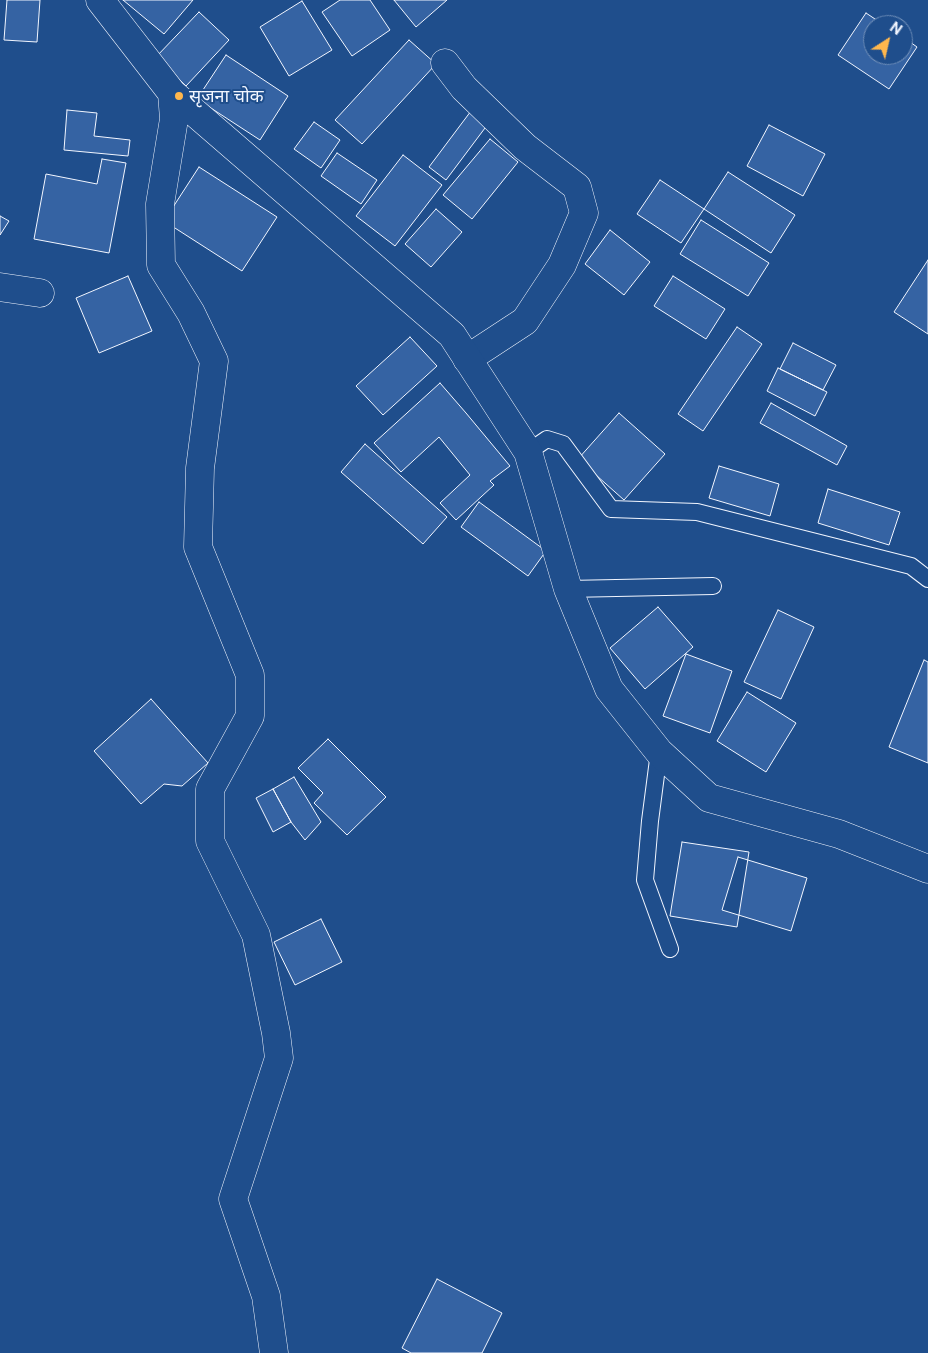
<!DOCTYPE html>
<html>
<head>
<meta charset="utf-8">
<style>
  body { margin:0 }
  #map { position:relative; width:928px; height:1353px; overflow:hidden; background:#1f4e8c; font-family:"Public Sans",sans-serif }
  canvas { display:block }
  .north { position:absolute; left:863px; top:15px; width:50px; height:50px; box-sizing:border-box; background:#1f4e8c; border:1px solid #7391ba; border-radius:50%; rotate:35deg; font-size:14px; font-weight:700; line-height:20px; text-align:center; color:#f2f6ff }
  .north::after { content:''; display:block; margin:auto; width:18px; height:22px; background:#ffb74d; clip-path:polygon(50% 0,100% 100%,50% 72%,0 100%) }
</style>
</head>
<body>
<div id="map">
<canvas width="928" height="1353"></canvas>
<div class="north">N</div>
</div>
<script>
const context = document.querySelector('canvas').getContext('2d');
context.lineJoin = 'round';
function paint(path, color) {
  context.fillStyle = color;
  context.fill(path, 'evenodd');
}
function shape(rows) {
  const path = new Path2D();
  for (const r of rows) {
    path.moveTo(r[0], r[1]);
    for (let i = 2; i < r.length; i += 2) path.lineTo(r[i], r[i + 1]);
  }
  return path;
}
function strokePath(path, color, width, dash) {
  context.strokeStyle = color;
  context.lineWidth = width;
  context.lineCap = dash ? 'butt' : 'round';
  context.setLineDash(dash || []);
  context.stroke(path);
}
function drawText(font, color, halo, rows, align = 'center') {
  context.font = font + ' "Public Sans","Noto Sans Devanagari",sans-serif';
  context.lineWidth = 4;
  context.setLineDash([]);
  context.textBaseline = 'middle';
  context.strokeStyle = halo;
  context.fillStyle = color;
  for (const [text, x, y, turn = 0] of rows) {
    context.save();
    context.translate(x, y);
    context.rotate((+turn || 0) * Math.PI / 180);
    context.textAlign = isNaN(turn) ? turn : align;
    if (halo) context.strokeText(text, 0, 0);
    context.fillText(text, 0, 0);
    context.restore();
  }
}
const building = shape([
  [7,0,40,0,37,42,4,40,7,0],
  [123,0,193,0,164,34,123,0],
  [340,0,370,0,390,30,352,56,322,12,340,0],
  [394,0,447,0,416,27,394,0],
  [302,1,332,50,289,76,260,27,302,1],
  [199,12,229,40,186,86,156,57,199,12],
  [866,13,884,25,873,25,873,55,903,55,903,37,917,47,889,89,838,55,866,13],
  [409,40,436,64,362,144,335,120,409,40],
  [226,55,288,96,260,140,197,99,226,55],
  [67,110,97,113,94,136,130,140,128,156,64,150,67,110],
  [471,111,488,124,446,180,429,167,471,111],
  [314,122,340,140,321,168,294,149,314,122],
  [769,125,825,154,803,196,747,166,769,125],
  [490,139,518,162,472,219,443,195,490,139],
  [337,153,377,180,361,204,321,176,337,153],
  [403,155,442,185,395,246,356,216,403,155],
  [102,159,126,163,109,253,34,239,46,174,97,184,102,159],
  [199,167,277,217,242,271,164,221,199,167],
  [728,172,795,215,771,253,704,209,728,172],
  [660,180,704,209,681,243,637,214,660,180],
  [436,209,462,232,431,267,405,244,436,209],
  [0,216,9,221,0,235,0,216],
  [701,220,769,263,748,296,680,254,701,220],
  [610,230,650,262,624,295,585,264,610,230],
  [928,260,928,334,894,312,928,260],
  [128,276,152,331,99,353,76,298,128,276],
  [673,276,725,309,706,339,654,306,673,276],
  [737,327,762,344,703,431,678,414,737,327],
  [410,337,437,366,383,415,356,386,410,337],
  [793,343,836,365,823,390,780,369,793,343],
  [778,368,827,392,815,416,767,391,778,368],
  [440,383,466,413,510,466,490,481,494,485,456,520,440,503,470,475,439,437,401,472,374,443,440,383],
  [771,403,847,446,837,465,760,423,771,403],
  [619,413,665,454,624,500,578,459,619,413],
  [365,444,447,517,423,544,341,472,365,444],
  [719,466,779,484,770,516,709,498,719,466],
  [828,489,900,512,889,545,818,523,828,489],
  [479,502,546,551,528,576,461,527,479,502],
  [658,607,693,647,645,689,610,648,658,607],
  [778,610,814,627,781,699,744,682,778,610],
  [686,654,732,671,710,733,663,716,686,654],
  [924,660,928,662,928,763,889,747,924,660],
  [747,692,796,723,766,772,717,741,747,692],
  [151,699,208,763,182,786,164,784,141,804,94,751,151,699],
  [328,739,386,797,347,835,314,803,323,793,298,768,328,739],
  [294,777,321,822,305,840,291,822,273,789,294,777],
  [273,789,291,822,273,832,256,798,273,789],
  [682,842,749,852,737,927,670,916,682,842],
  [738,857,807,878,791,931,722,910,738,857],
  [321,919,342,962,295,985,274,942,321,919],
  [437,1279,502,1313,482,1353,411,1353,402,1348,437,1279]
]);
paint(building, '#3563a3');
strokePath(building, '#f2f6ff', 1);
const lane = shape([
  [528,452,547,439,563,444,611,509,697,512,911,566,928,579],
  [568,589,713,586],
  [659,752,650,821,645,880,670,949]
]);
const street = shape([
  [445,63,464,88,525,147,577,187,584,213,562,265,525,321,467,359],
  [0,287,40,293]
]);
const secondary = shape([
  [100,0,172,93,452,335,528,452,568,589,609,689,659,752,709,798,839,834,928,869],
  [172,93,174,119,160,204,161,265,191,313,214,361,200,468,198,547,250,675,250,716,210,789,210,841,256,935,276,1033,279,1058,233,1199,266,1296,274,1353]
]);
strokePath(lane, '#f2f6ff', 18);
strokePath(street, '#f2f6ff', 29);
strokePath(secondary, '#f2f6ff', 29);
strokePath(lane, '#1f4e8c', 16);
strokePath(street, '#1f4e8c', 28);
strokePath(secondary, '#1f4e8c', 28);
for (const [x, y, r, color] of [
  [179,96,5,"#ffb74d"]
]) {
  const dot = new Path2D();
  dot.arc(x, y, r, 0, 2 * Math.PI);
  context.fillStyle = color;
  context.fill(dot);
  strokePath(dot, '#1f4e8c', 2);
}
drawText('18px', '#f2f6ff', '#1f4e8c', [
  ["सृजना चोक",189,96]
], 'left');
</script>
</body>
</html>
